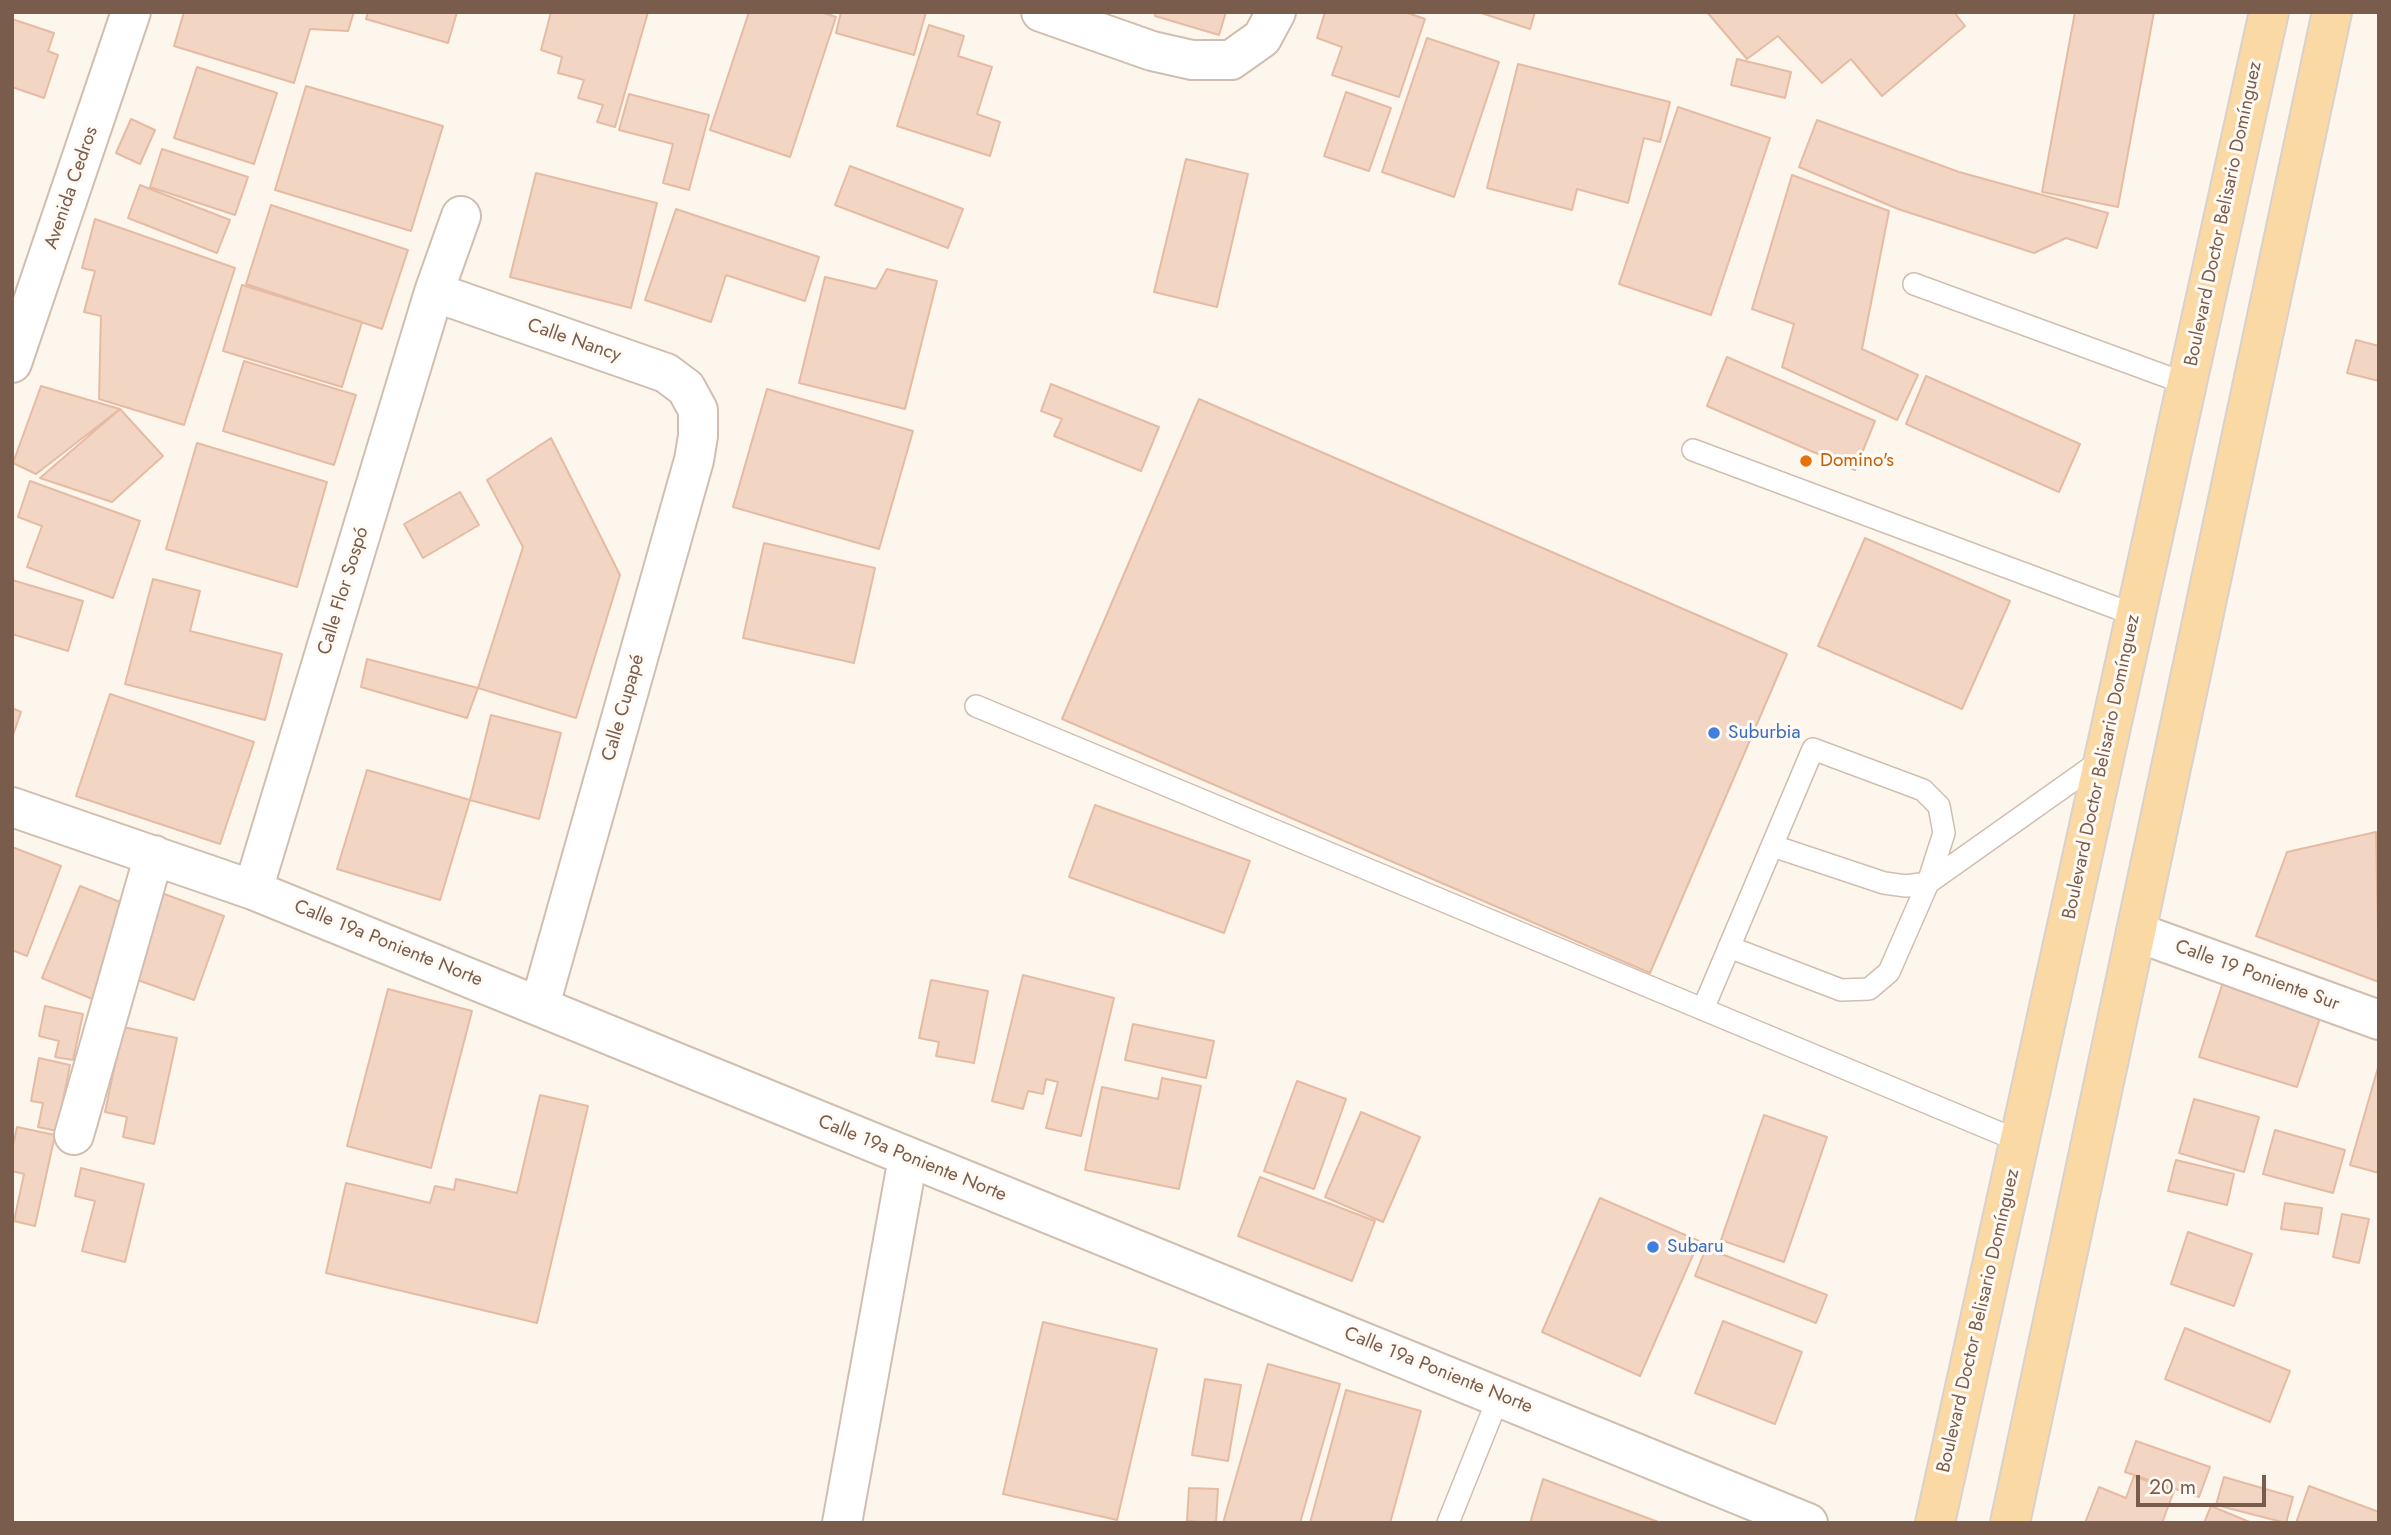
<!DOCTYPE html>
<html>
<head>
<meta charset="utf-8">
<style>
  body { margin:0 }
  #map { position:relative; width:2391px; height:1535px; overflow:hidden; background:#fdf6ec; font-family:Jost,sans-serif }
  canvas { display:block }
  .frame { position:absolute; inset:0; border:14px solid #7a5c4d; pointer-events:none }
  .scale { position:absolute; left:2136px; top:1475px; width:130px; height:32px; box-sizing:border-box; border:4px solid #7a5c4d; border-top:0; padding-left:9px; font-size:21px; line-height:24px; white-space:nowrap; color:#7a5c4d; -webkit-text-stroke:5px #fffaf3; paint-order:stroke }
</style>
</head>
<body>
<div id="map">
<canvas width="2391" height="1535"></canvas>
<div class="frame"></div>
<div class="scale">20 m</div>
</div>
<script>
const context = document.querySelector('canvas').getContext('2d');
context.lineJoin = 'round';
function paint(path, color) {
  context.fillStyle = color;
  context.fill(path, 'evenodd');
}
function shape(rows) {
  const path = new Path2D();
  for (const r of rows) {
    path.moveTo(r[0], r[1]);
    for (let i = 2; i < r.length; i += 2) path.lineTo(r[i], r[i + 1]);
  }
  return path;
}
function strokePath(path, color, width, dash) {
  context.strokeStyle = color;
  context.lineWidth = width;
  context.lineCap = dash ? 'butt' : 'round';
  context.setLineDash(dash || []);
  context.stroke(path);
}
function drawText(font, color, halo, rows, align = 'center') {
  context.font = font + ' Jost,sans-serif';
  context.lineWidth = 6;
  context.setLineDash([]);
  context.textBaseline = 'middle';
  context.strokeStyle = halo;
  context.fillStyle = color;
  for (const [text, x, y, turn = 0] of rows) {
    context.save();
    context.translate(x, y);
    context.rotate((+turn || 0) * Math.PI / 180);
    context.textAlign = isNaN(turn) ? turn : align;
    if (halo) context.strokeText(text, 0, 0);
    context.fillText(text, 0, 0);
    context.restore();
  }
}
const building = shape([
  [184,12,354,12,348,31,310,29,294,83,174,46,184,12],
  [368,12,457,12,448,43,366,19,368,12],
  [551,12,648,12,615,127,597,122,603,105,578,98,584,80,558,73,562,57,541,50,551,12],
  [749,12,821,12,836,17,790,157,710,130,749,12],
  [841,12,926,12,914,55,836,33,841,12],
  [1156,12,1226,12,1219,35,1155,16,1156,12],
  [1325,12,1405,12,1425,19,1399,97,1332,75,1342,47,1317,38,1325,12],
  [1478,12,1535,12,1530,29,1478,12],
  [1707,12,1954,12,1965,26,1882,96,1851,59,1822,83,1778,36,1747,59,1707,12],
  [2075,12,2154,12,2118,207,2042,192,2075,12],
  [12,19,54,33,48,51,58,55,44,98,12,87,12,19],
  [929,25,964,36,958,56,992,67,977,114,1000,122,990,156,897,126,929,25],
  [1427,38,1499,62,1454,197,1382,172,1427,38],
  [1737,59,1791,72,1785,98,1731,85,1737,59],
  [1518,64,1670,102,1660,142,1644,138,1628,203,1577,189,1572,210,1487,188,1518,64],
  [197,67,277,93,254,164,174,138,197,67],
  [306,86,443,126,411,231,275,190,306,86],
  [1346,92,1391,108,1369,171,1324,156,1346,92],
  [629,94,709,115,689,190,663,183,673,144,619,130,629,94],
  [1678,107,1770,138,1711,315,1619,284,1678,107],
  [131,119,155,130,140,164,116,153,131,119],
  [1817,120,1959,172,2108,213,2097,248,2066,238,2034,253,1898,209,1799,167,1817,120],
  [162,149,248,177,235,215,150,187,162,149],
  [1186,159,1248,174,1217,307,1154,292,1186,159],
  [850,166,963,209,948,248,835,205,850,166],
  [536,173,657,203,631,308,510,277,536,173],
  [1792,175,1889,211,1862,349,1918,375,1897,420,1782,367,1794,324,1752,309,1792,175],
  [140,185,230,220,217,253,128,218,140,185],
  [271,205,408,250,382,329,246,284,271,205],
  [676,209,819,257,805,301,726,275,711,322,645,300,676,209],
  [95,219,235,268,184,425,99,399,101,316,84,312,95,271,82,268,95,219],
  [887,269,937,281,905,409,799,383,825,277,876,289,887,269],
  [242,285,362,322,342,387,223,351,242,285],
  [2356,340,2379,346,2379,381,2347,373,2356,340],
  [1727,357,1875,421,1855,470,1707,406,1727,357],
  [244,361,356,395,334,465,223,431,244,361],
  [1926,376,2080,444,2059,492,1906,424,1926,376],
  [1051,384,1159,427,1141,471,1054,436,1062,419,1041,411,1051,384],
  [41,386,120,409,36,474,13,463,41,386],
  [767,389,913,431,879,549,733,507,767,389],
  [1199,399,1787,654,1650,973,1062,719,1199,399],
  [120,409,163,456,112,502,40,478,120,409],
  [551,438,620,575,576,718,478,688,523,547,487,480,551,438],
  [197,443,327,482,297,587,166,549,197,443],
  [30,481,140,521,113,598,27,567,42,526,18,517,30,481],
  [460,492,479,525,423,558,404,524,460,492],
  [1865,538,2010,601,1962,709,1818,646,1865,538],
  [764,543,875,568,854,663,743,638,764,543],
  [153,579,200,591,190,631,282,654,265,720,125,684,153,579],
  [12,580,83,601,68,651,12,634,12,580],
  [367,659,478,688,467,718,361,687,367,659],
  [110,694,254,742,220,844,76,796,110,694],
  [12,708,21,712,12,738,12,708],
  [491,715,561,733,539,819,470,800,491,715],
  [367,770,470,800,440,900,337,869,367,770],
  [1095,805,1250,861,1224,933,1069,877,1095,805],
  [2376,832,2379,982,2256,936,2287,852,2376,832],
  [12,847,61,866,27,956,12,950,12,847],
  [80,886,135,908,102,1003,42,978,80,886],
  [159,892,224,916,194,1000,129,977,159,892],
  [1023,975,1114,998,1081,1136,1046,1128,1058,1082,1046,1079,1043,1094,1028,1091,1023,1109,992,1101,1023,975],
  [2224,979,2323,1009,2297,1087,2199,1057,2224,979],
  [931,980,988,991,974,1063,936,1056,939,1042,919,1038,931,980],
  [388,989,472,1011,431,1168,347,1146,388,989],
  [45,1006,83,1014,73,1060,55,1057,59,1041,39,1036,45,1006],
  [1133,1024,1214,1041,1206,1078,1125,1060,1133,1024],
  [123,1027,177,1038,154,1144,123,1137,127,1117,105,1112,123,1027],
  [39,1058,70,1065,57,1131,38,1127,43,1103,31,1101,39,1058],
  [2379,1064,2379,1173,2350,1165,2379,1064],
  [1162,1078,1201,1086,1179,1189,1085,1170,1102,1087,1158,1099,1162,1078],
  [1297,1081,1346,1099,1314,1189,1264,1171,1297,1081],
  [540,1095,588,1106,537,1323,326,1273,346,1183,430,1203,435,1186,454,1190,456,1179,517,1193,540,1095],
  [2194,1099,2259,1117,2244,1172,2179,1153,2194,1099],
  [1361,1112,1420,1137,1383,1222,1325,1197,1361,1112],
  [1764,1115,1827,1137,1784,1262,1721,1240,1764,1115],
  [17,1127,55,1135,35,1226,14,1221,24,1174,12,1171,12,1150,17,1127],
  [2275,1130,2345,1150,2333,1193,2263,1174,2275,1130],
  [2176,1160,2234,1174,2227,1205,2168,1191,2176,1160],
  [81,1168,144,1184,125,1262,82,1251,95,1201,75,1196,81,1168],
  [1260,1177,1375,1221,1352,1281,1238,1236,1260,1177],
  [1600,1198,1699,1241,1640,1376,1542,1332,1600,1198],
  [2285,1203,2322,1208,2318,1234,2281,1229,2285,1203],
  [2342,1214,2369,1219,2359,1263,2333,1257,2342,1214],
  [2188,1232,2252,1254,2234,1306,2171,1284,2188,1232],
  [1706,1248,1827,1295,1816,1323,1695,1276,1706,1248],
  [1723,1321,1802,1352,1775,1424,1695,1393,1723,1321],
  [1043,1322,1157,1349,1117,1520,1003,1494,1043,1322],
  [2185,1328,2290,1371,2270,1422,2165,1379,2185,1328],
  [1268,1364,1340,1384,1300,1523,1223,1523,1268,1364],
  [1205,1379,1241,1385,1228,1461,1192,1455,1205,1379],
  [1346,1390,1421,1411,1390,1523,1310,1523,1346,1390],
  [2136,1441,2210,1467,2199,1497,2125,1472,2136,1441],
  [2134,1476,2174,1491,2162,1523,2085,1523,2099,1487,2126,1498,2134,1476],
  [2224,1477,2293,1497,2286,1523,2216,1505,2224,1477],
  [1543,1479,1661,1523,1530,1523,1543,1479],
  [2309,1486,2379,1512,2379,1523,2296,1523,2309,1486],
  [1189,1488,1218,1489,1216,1523,1187,1521,1189,1488],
  [2211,1506,2252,1523,2204,1523,2211,1506]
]);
paint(building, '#f3d5c3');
strokePath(building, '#e6bba3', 2);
const lane = shape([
  [1914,284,2187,384],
  [1693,450,2135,615],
  [976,706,2019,1141],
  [1773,846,1884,883,1906,886,1928,883,2103,759],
  [1703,1009,1813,749,1923,790,1939,806,1944,833,1928,883,1889,972,1869,989,1841,990,1729,947],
  [1448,1523,1499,1396]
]);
const street = shape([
  [1041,12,1152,51,1192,60,1231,60,1262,38,1276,12],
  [434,292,666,373,686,388,698,410,698,436,694,460,540,1005],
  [12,363,131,12],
  [12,807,253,890,1808,1523],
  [253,890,434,292,461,216],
  [2136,932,2379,1020],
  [74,1135,154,855],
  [842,1523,908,1158]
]);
const primary = shape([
  [1935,1523,2269,12],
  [2010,1523,2332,12]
]);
strokePath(lane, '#d1beb0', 24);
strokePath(street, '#d1beb0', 42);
strokePath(primary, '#dad1cd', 42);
strokePath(lane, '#fff', 21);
strokePath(street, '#fff', 38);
strokePath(primary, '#fbd9a5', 38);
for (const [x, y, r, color] of [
  [1806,461,7,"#e8710a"],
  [1714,733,7,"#3f7fe0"],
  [1653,1247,7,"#3f7fe0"]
]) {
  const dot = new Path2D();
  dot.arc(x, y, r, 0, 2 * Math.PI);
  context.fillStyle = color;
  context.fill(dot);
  strokePath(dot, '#fffaf3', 2.5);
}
drawText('19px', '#7a5c4d', '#fffaf3', [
  ["Avenida Cedros",72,188,-71],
  ["Boulevard Doctor Belisario Domínguez",2224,214,-78],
  ["Calle Nancy",574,341,19],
  ["Calle Flor Sospó",344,591,-73],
  ["Calle Cupapé",624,708,-74],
  ["Boulevard Doctor Belisario Domínguez",2102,767,-78],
  ["Calle 19a Poniente Norte",388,944,22],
  ["Calle 19 Poniente Sur",2257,976,20],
  ["Calle 19a Poniente Norte",912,1159,22],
  ["Boulevard Doctor Belisario Domínguez",1979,1321,-77],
  ["Calle 19a Poniente Norte",1438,1371,22]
]);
drawText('19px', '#c56008', '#fffaf3', [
  ["Domino's",1820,461]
], 'left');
drawText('19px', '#366cbe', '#fffaf3', [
  ["Suburbia",1728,733],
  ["Subaru",1667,1247]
], 'left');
</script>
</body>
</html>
